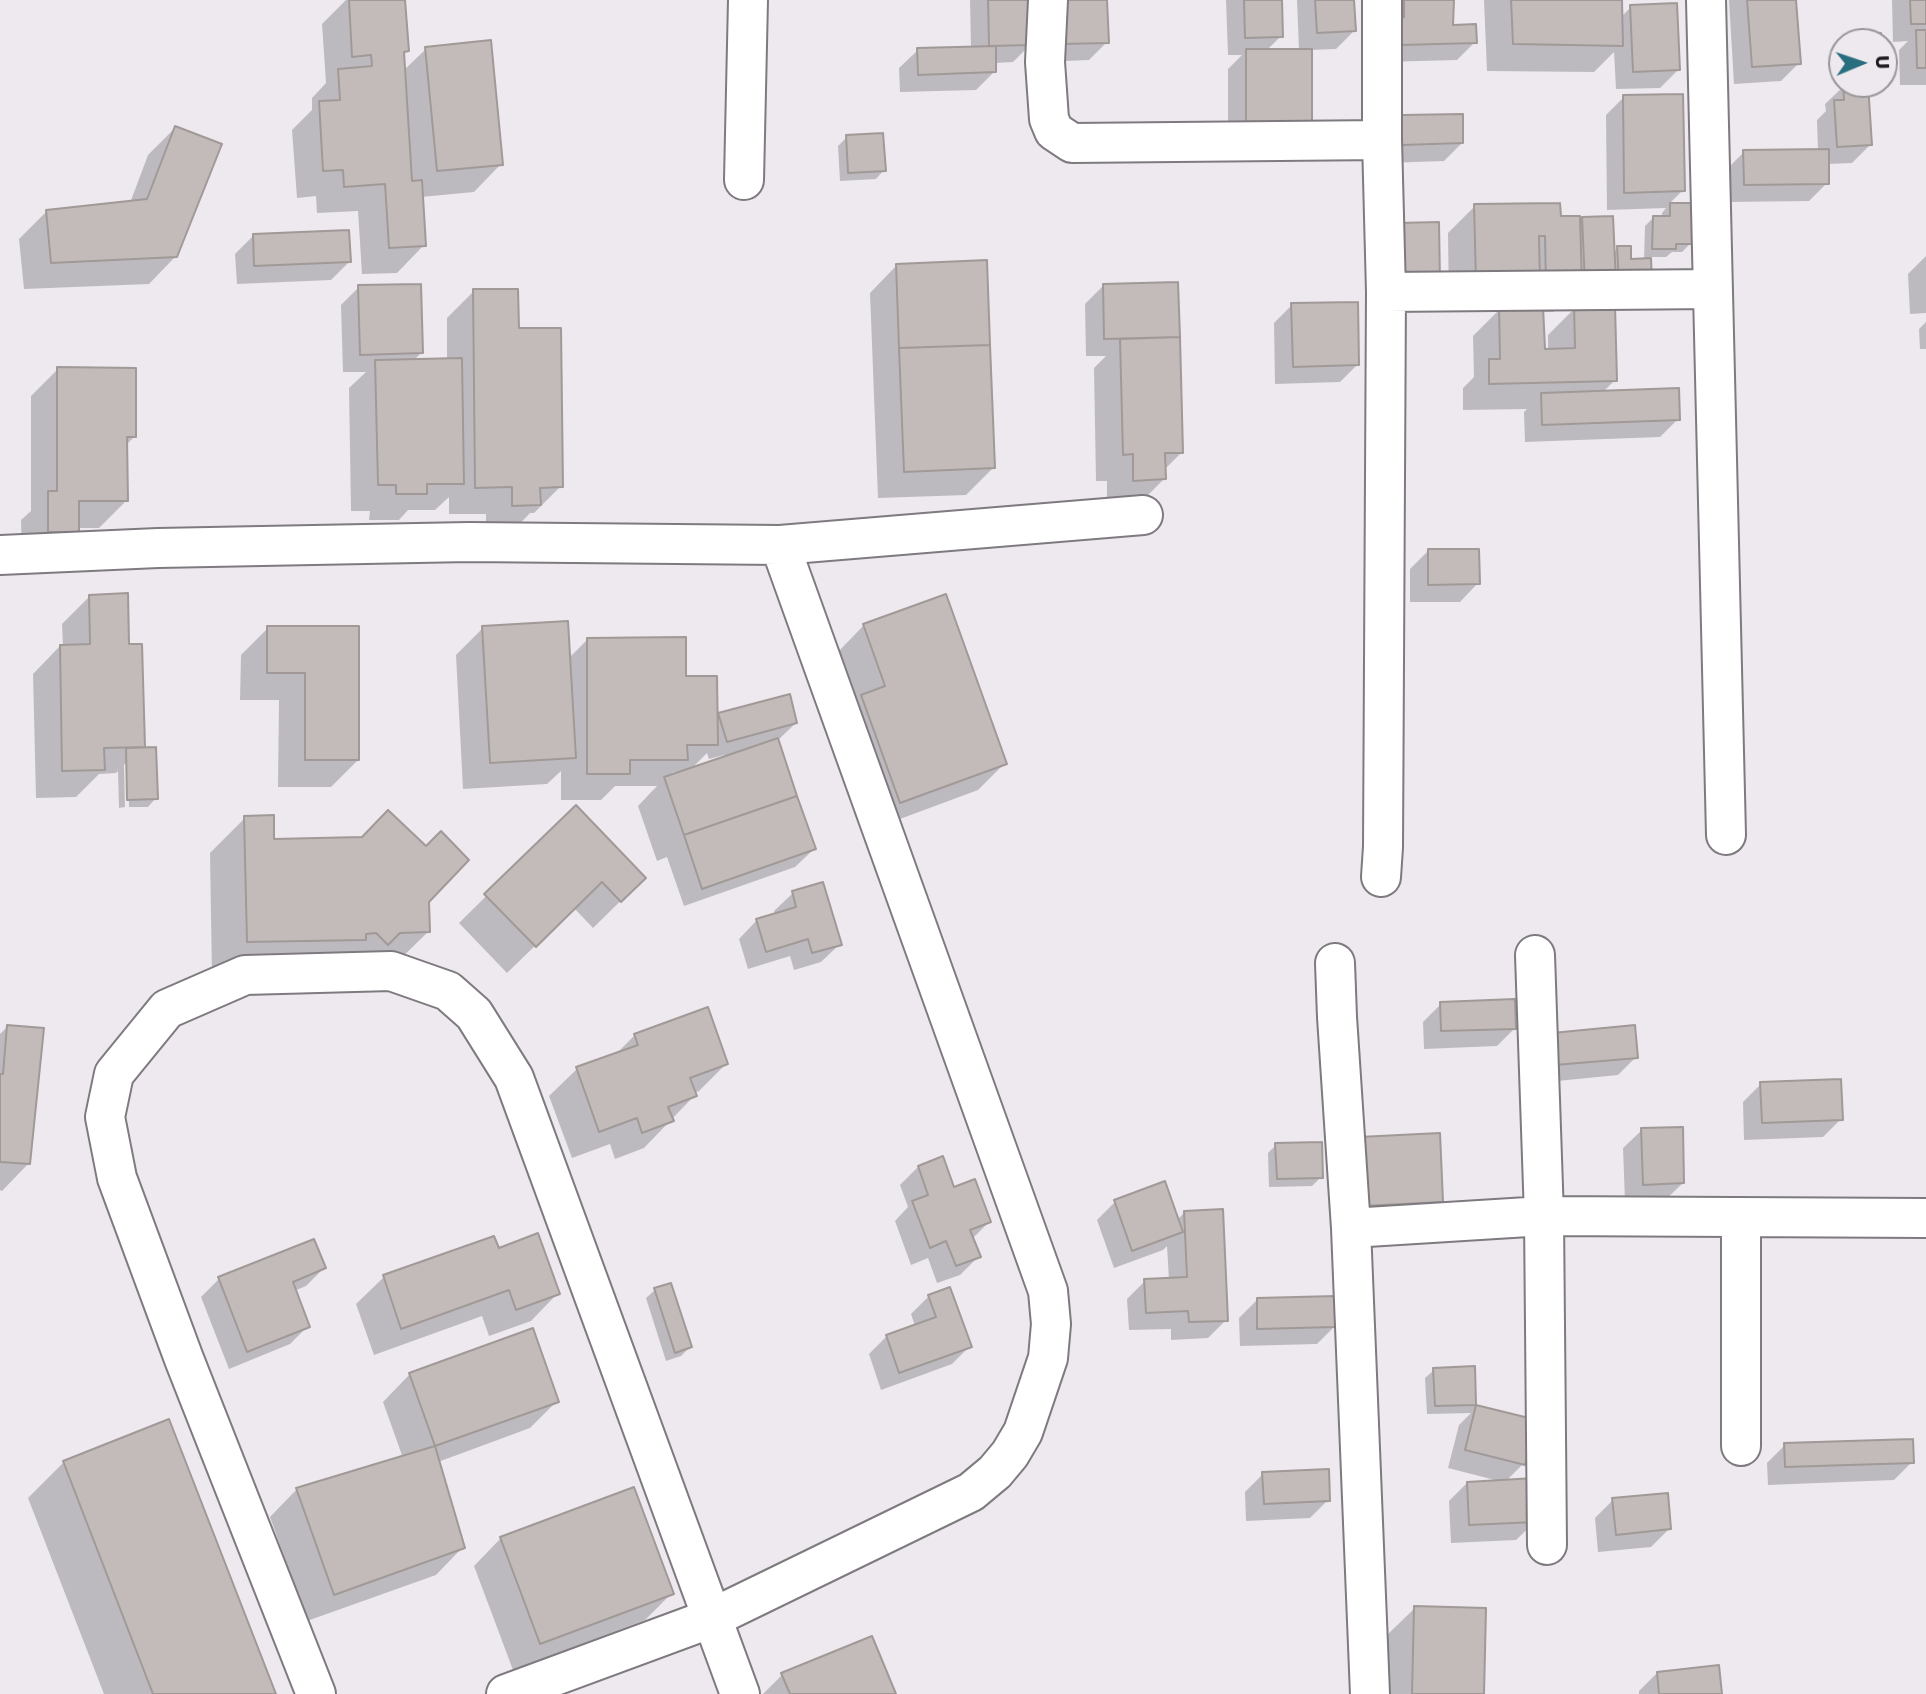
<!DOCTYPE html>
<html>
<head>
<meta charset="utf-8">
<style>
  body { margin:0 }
  #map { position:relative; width:1926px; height:1694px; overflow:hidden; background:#ede9ef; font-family:Rubik,sans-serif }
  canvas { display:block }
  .north { position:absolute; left:1828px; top:28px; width:70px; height:70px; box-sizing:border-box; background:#ede9ef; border:2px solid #99969a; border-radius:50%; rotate:88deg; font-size:19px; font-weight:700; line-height:28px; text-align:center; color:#1b191b }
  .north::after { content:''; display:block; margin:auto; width:24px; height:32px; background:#296e7e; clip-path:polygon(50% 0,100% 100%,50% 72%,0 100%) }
</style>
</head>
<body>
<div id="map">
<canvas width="1926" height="1694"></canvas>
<div class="north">U</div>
</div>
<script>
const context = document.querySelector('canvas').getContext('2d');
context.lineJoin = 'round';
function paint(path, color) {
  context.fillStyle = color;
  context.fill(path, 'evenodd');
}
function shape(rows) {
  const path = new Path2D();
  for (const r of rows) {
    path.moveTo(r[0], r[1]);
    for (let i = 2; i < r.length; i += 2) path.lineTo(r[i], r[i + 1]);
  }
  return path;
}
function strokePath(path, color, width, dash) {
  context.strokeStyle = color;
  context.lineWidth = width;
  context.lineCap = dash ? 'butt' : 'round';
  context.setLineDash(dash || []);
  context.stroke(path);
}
paint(shape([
  [346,0,404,0,407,51,402,56,403,71,426,49,501,164,474,192,421,197,424,245,397,273,362,274,358,211,317,213,316,196,297,198,292,130,312,110,312,98,326,83,322,24],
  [970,0,1030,0,1031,44,1013,62,995,63,995,71,976,90,900,92,899,68,918,50,971,48],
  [1105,0,1107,42,1089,60,1043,62],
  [1226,0,1280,0,1281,36,1266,51,1299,50,1297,0,1353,0,1354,31,1336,49,1310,50,1228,147,1228,69,1242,55,1228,55],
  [1386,0,1452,0,1452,27,1475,42,1457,60,1383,62],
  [1484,0,1620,0,1621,17,1631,7,1678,70,1660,88,1616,89,1614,52,1594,72,1487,71],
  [1729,0,1794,0,1799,63,1781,81,1734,84],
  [1892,0,1926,0,1926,85,1900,85,1899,50,1908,41,1893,42],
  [1844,86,1870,145,1852,163,1827,164,1827,183,1809,201,1726,202,1726,170,1744,152,1818,151,1817,120,1826,111,1825,104],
  [1624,97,1683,190,1669,204,1691,205,1691,243,1682,252,1672,252,1666,257,1649,257,1650,280,1568,297,1553,312,1542,312,1543,351,1548,351,1548,335,1575,308,1615,380,1603,392,1678,419,1660,437,1525,442,1524,412,1527,409,1463,410,1463,388,1474,377,1473,336,1500,309,1449,310,1448,233,1475,206,1559,218,1579,224,1583,219,1613,253,1618,248,1630,261,1644,260,1645,226,1654,217,1662,217,1662,213,1666,208,1607,210,1606,115],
  [1403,117,1462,143,1444,161,1385,163,1385,135],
  [175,128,176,256,149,284,24,289,19,239,47,211,130,203,148,155],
  [847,137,884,170,876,179,840,181,838,146],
  [253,236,349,262,331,280,237,284,235,254],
  [1926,256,1926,313,1910,314,1908,274],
  [897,265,993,468,966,495,878,498,870,293],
  [1177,284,1181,453,1164,470,1164,479,1137,506,1107,507,1107,481,1096,481,1094,368,1106,356,1086,356,1085,304,1103,286],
  [359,287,421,353,413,361,447,360,447,318,474,291,517,330,561,486,534,513,530,513,512,532,486,532,486,514,449,514,449,497,435,510,408,510,399,520,369,520,370,511,351,511,349,388,366,372,343,372,341,305],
  [1292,305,1358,364,1340,382,1275,384,1274,323],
  [1926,322,1926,349,1920,349,1919,329],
  [58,369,135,436,126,445,126,501,99,528,77,528,77,532,50,559,22,559,21,520,31,511,31,396],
  [1428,551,1478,583,1460,602,1410,602,1410,569],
  [89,597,128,645,141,646,143,749,156,798,148,807,129,807,128,761,124,765,125,807,119,808,118,771,116,773,99,774,76,797,36,798,33,674,60,646,63,646,62,624],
  [864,625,1005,763,978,790,873,829,837,653],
  [268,628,358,628,358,760,331,787,278,787,279,700,240,700,241,655],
  [483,628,569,658,587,640,684,678,716,718,719,714,796,723,777,741,814,849,795,867,684,906,667,857,657,861,638,806,657,786,615,786,601,800,561,800,561,771,547,784,463,789,456,655],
  [707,753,709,759,724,755,725,758,690,770],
  [674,772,684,772,667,778],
  [576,807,644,878,593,928,574,908,507,973,459,923],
  [245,818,273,841,427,902,429,931,393,966,212,977,210,853],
  [793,893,840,944,821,962,794,970,790,956,748,969,739,939,757,920,776,915,774,911],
  [1441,1004,1515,1028,1497,1046,1424,1049,1423,1022],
  [707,1009,726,1064,699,1091,694,1093,695,1095,644,1148,615,1159,610,1144,572,1158,549,1096,577,1069,615,1055,634,1036],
  [8,1026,29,1163,2,1191,0,1190,0,1034],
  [1535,1053,1636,1057,1618,1075,1537,1083],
  [1761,1084,1841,1119,1823,1137,1744,1140,1743,1102],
  [1642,1130,1683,1183,1664,1201,1625,1202,1623,1148],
  [1276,1145,1321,1177,1312,1186,1269,1187,1268,1153],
  [1342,1157,1441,1201,1423,1219,1345,1223],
  [918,1167,953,1189,989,1222,972,1239,978,1257,960,1275,937,1283,928,1258,911,1265,895,1221,908,1207,900,1185],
  [1115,1202,1177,1220,1185,1212,1226,1320,1208,1338,1171,1340,1171,1329,1129,1330,1127,1299,1145,1281,1169,1280,1167,1246,1163,1250,1114,1268,1097,1220],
  [313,1241,324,1268,306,1286,294,1291,308,1326,290,1344,229,1369,201,1297,219,1279],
  [498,1250,558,1293,531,1321,489,1336,482,1316,374,1355,356,1304,384,1277],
  [655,1290,690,1347,681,1356,666,1361,646,1298],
  [929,1296,970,1346,952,1364,881,1390,869,1354,887,1336,915,1326,911,1314],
  [1258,1299,1335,1326,1317,1344,1240,1346,1239,1318],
  [1473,1368,1475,1406,1535,1422,1523,1464,1506,1481,1535,1522,1516,1540,1451,1543,1449,1501,1467,1483,1499,1481,1448,1468,1459,1425,1471,1413,1427,1414,1425,1378,1434,1370],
  [410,1374,557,1401,530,1428,438,1462,463,1547,436,1575,307,1621,270,1517,297,1489,403,1458,383,1402],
  [1785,1445,1912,1462,1894,1480,1768,1485,1767,1463],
  [64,1462,274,1694,104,1694,28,1498],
  [1263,1474,1328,1500,1310,1518,1246,1521,1245,1492],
  [1613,1500,1669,1529,1651,1547,1598,1552,1595,1518],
  [501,1538,672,1593,645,1620,513,1670,474,1566],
  [1415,1608,1483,1694,1386,1694,1387,1635],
  [1657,1673,1720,1694,1639,1694,1639,1691],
  [782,1675,894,1694,763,1694]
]), '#0003');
const building = shape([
  [349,0,405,0,409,51,404,52,412,181,422,180,426,246,389,248,385,184,344,187,343,170,323,171,319,101,340,100,338,69,372,66,371,55,352,57,349,0],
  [988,0,1032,0,1033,45,989,46,988,0],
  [1059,0,1107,0,1109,43,1061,44,1059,0],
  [1244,0,1282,0,1283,37,1245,38,1244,0],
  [1315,0,1354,0,1356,31,1317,33,1315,0],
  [1404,0,1454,0,1453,25,1476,24,1477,43,1401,45,1399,18,1404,17,1404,0],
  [1511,0,1622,0,1623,46,1513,44,1511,0],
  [1747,0,1796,0,1801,64,1752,67,1747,0],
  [1910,0,1926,0,1926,24,1911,24,1910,0],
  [1677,3,1680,70,1633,72,1630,5,1677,3],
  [1916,30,1926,30,1926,68,1917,68,1916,30],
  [1881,33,1882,42,1854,42,1853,34,1881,33],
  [491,40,503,165,437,171,425,47,491,40],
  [996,46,996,72,918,75,917,48,996,46],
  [1246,49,1312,49,1312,130,1246,129,1246,49],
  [1843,84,1868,84,1872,145,1837,147,1834,100,1844,100,1843,84],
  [1683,94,1685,191,1624,193,1623,95,1683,94],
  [1463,114,1463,143,1402,145,1402,115,1463,114],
  [175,126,222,144,177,257,51,263,46,210,147,199,175,126],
  [883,133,886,171,848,173,846,135,883,133],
  [1829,149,1829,184,1744,185,1743,150,1829,149],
  [1560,203,1561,216,1580,216,1582,285,1546,287,1545,236,1539,236,1540,282,1476,283,1474,204,1560,203],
  [1670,203,1693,203,1692,244,1676,244,1676,249,1652,249,1653,216,1670,216,1670,203],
  [1613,216,1616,283,1585,284,1582,217,1613,216],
  [1439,222,1440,283,1398,284,1397,223,1439,222],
  [349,230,351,262,254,266,253,234,349,230],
  [1617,246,1631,246,1631,259,1651,258,1652,281,1619,283,1617,246],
  [987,260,990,345,899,348,896,264,987,260],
  [1178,282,1180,337,1104,339,1103,284,1178,282],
  [421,284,423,353,360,355,358,285,421,284],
  [473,289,518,289,519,328,561,328,563,487,540,488,541,505,512,506,512,487,475,488,473,289],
  [1358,302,1359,365,1293,367,1291,303,1358,302],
  [1615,305,1617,381,1489,384,1489,359,1500,359,1499,307,1543,306,1545,349,1575,348,1574,306,1615,305],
  [1180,337,1183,453,1165,453,1166,479,1133,481,1133,454,1123,455,1120,339,1180,337],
  [990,345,995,468,904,472,899,348,990,345],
  [462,358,464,484,427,484,427,494,396,494,396,485,378,485,375,360,462,358],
  [57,367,136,368,136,437,127,437,128,501,79,501,79,532,48,532,48,491,57,491,57,367],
  [1679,388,1680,420,1542,425,1541,393,1679,388],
  [1428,549,1479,549,1480,584,1428,585,1428,549],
  [128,593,129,644,142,644,145,747,104,748,105,770,62,771,60,645,90,644,89,595,128,593],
  [946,594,1007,764,900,803,861,695,885,686,863,624,946,594],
  [568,621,576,758,490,763,482,626,568,621],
  [267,626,359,626,359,760,305,760,305,673,267,673,267,626],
  [686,637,686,676,717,676,718,745,687,745,688,760,630,760,630,774,587,774,587,638,686,637],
  [790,694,797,723,727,742,718,713,790,694],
  [778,738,797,796,684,835,664,777,778,738],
  [156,747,158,799,127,800,126,748,156,747],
  [797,796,816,849,702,889,684,835,797,796],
  [576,805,646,878,621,902,602,882,536,947,484,894,576,805],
  [388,810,426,846,441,831,469,860,429,902,430,932,400,933,388,945,376,933,366,934,366,940,247,942,244,816,274,815,274,839,362,837,388,810],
  [823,882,842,945,812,953,808,939,766,952,756,919,796,907,792,891,823,882],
  [1515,999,1516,1029,1441,1031,1440,1002,1515,999],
  [708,1007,728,1064,690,1078,697,1096,668,1107,674,1121,642,1133,637,1118,599,1132,576,1067,638,1045,634,1034,708,1007],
  [7,1025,44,1028,30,1164,0,1162,0,1074,3,1074,7,1025],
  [1635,1025,1638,1058,1555,1065,1552,1033,1635,1025],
  [1841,1079,1843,1120,1762,1123,1760,1082,1841,1079],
  [1683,1127,1684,1183,1643,1185,1641,1128,1683,1127],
  [1440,1133,1443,1202,1362,1206,1359,1137,1440,1133],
  [1322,1142,1323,1178,1277,1179,1275,1143,1322,1142],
  [943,1156,954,1187,975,1179,991,1222,970,1230,981,1257,956,1266,946,1241,930,1248,912,1201,928,1195,918,1166,943,1156],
  [1165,1181,1183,1232,1132,1251,1114,1200,1165,1181],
  [1223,1209,1228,1321,1189,1322,1188,1311,1146,1313,1144,1279,1187,1277,1184,1211,1223,1209],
  [538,1233,560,1294,516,1310,509,1290,401,1329,383,1275,494,1236,499,1248,538,1233],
  [314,1239,326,1268,293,1282,310,1327,247,1352,218,1277,314,1239],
  [671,1283,692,1347,675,1353,654,1288,671,1283],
  [950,1287,972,1347,899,1373,886,1335,936,1317,928,1295,950,1287],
  [1336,1296,1336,1327,1257,1329,1257,1298,1336,1296],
  [533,1328,559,1402,435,1446,409,1373,533,1328],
  [1475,1366,1476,1405,1435,1406,1433,1368,1475,1366],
  [1476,1405,1537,1420,1525,1465,1465,1450,1476,1405],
  [169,1419,276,1694,153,1694,63,1461,169,1419],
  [1913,1439,1914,1463,1785,1467,1784,1443,1913,1439],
  [435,1446,465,1548,334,1595,296,1488,435,1446],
  [1329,1469,1330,1501,1264,1504,1262,1472,1329,1469],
  [1535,1478,1536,1522,1469,1525,1467,1482,1535,1478],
  [634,1487,674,1594,540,1644,500,1537,634,1487],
  [1668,1493,1671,1529,1616,1535,1612,1498,1668,1493],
  [1414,1606,1486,1608,1484,1694,1412,1694,1414,1606],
  [872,1636,896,1694,790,1694,781,1673,872,1636],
  [1719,1665,1722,1694,1659,1694,1657,1672,1719,1665]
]);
paint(building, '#c2bbb9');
strokePath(building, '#a09997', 2);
const street = shape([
  [1048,0,1045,62,1049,119,1054,131,1072,143,1382,140],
  [1706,0,1726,835],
  [744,180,748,0],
  [1386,292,1713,289],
  [0,555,158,548,469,542,780,545,1143,515],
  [1381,877,1383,847,1386,292,1382,140,1382,0],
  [1535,955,1544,1216,1547,1545],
  [1335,963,1337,1017,1351,1228,1370,1694],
  [1741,1217,1741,1446],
  [1351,1228,1544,1216,1926,1218],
  [316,1694,184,1359,117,1178,105,1117,114,1074,167,1009,245,975,391,971,448,991,474,1014,514,1078,740,1694],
  [506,1694,712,1618,971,1492,995,1472,1010,1454,1023,1432,1048,1358,1051,1324,1048,1291,780,545]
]);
strokePath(street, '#7e7a7f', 42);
strokePath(street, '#fff', 38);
</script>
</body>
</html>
